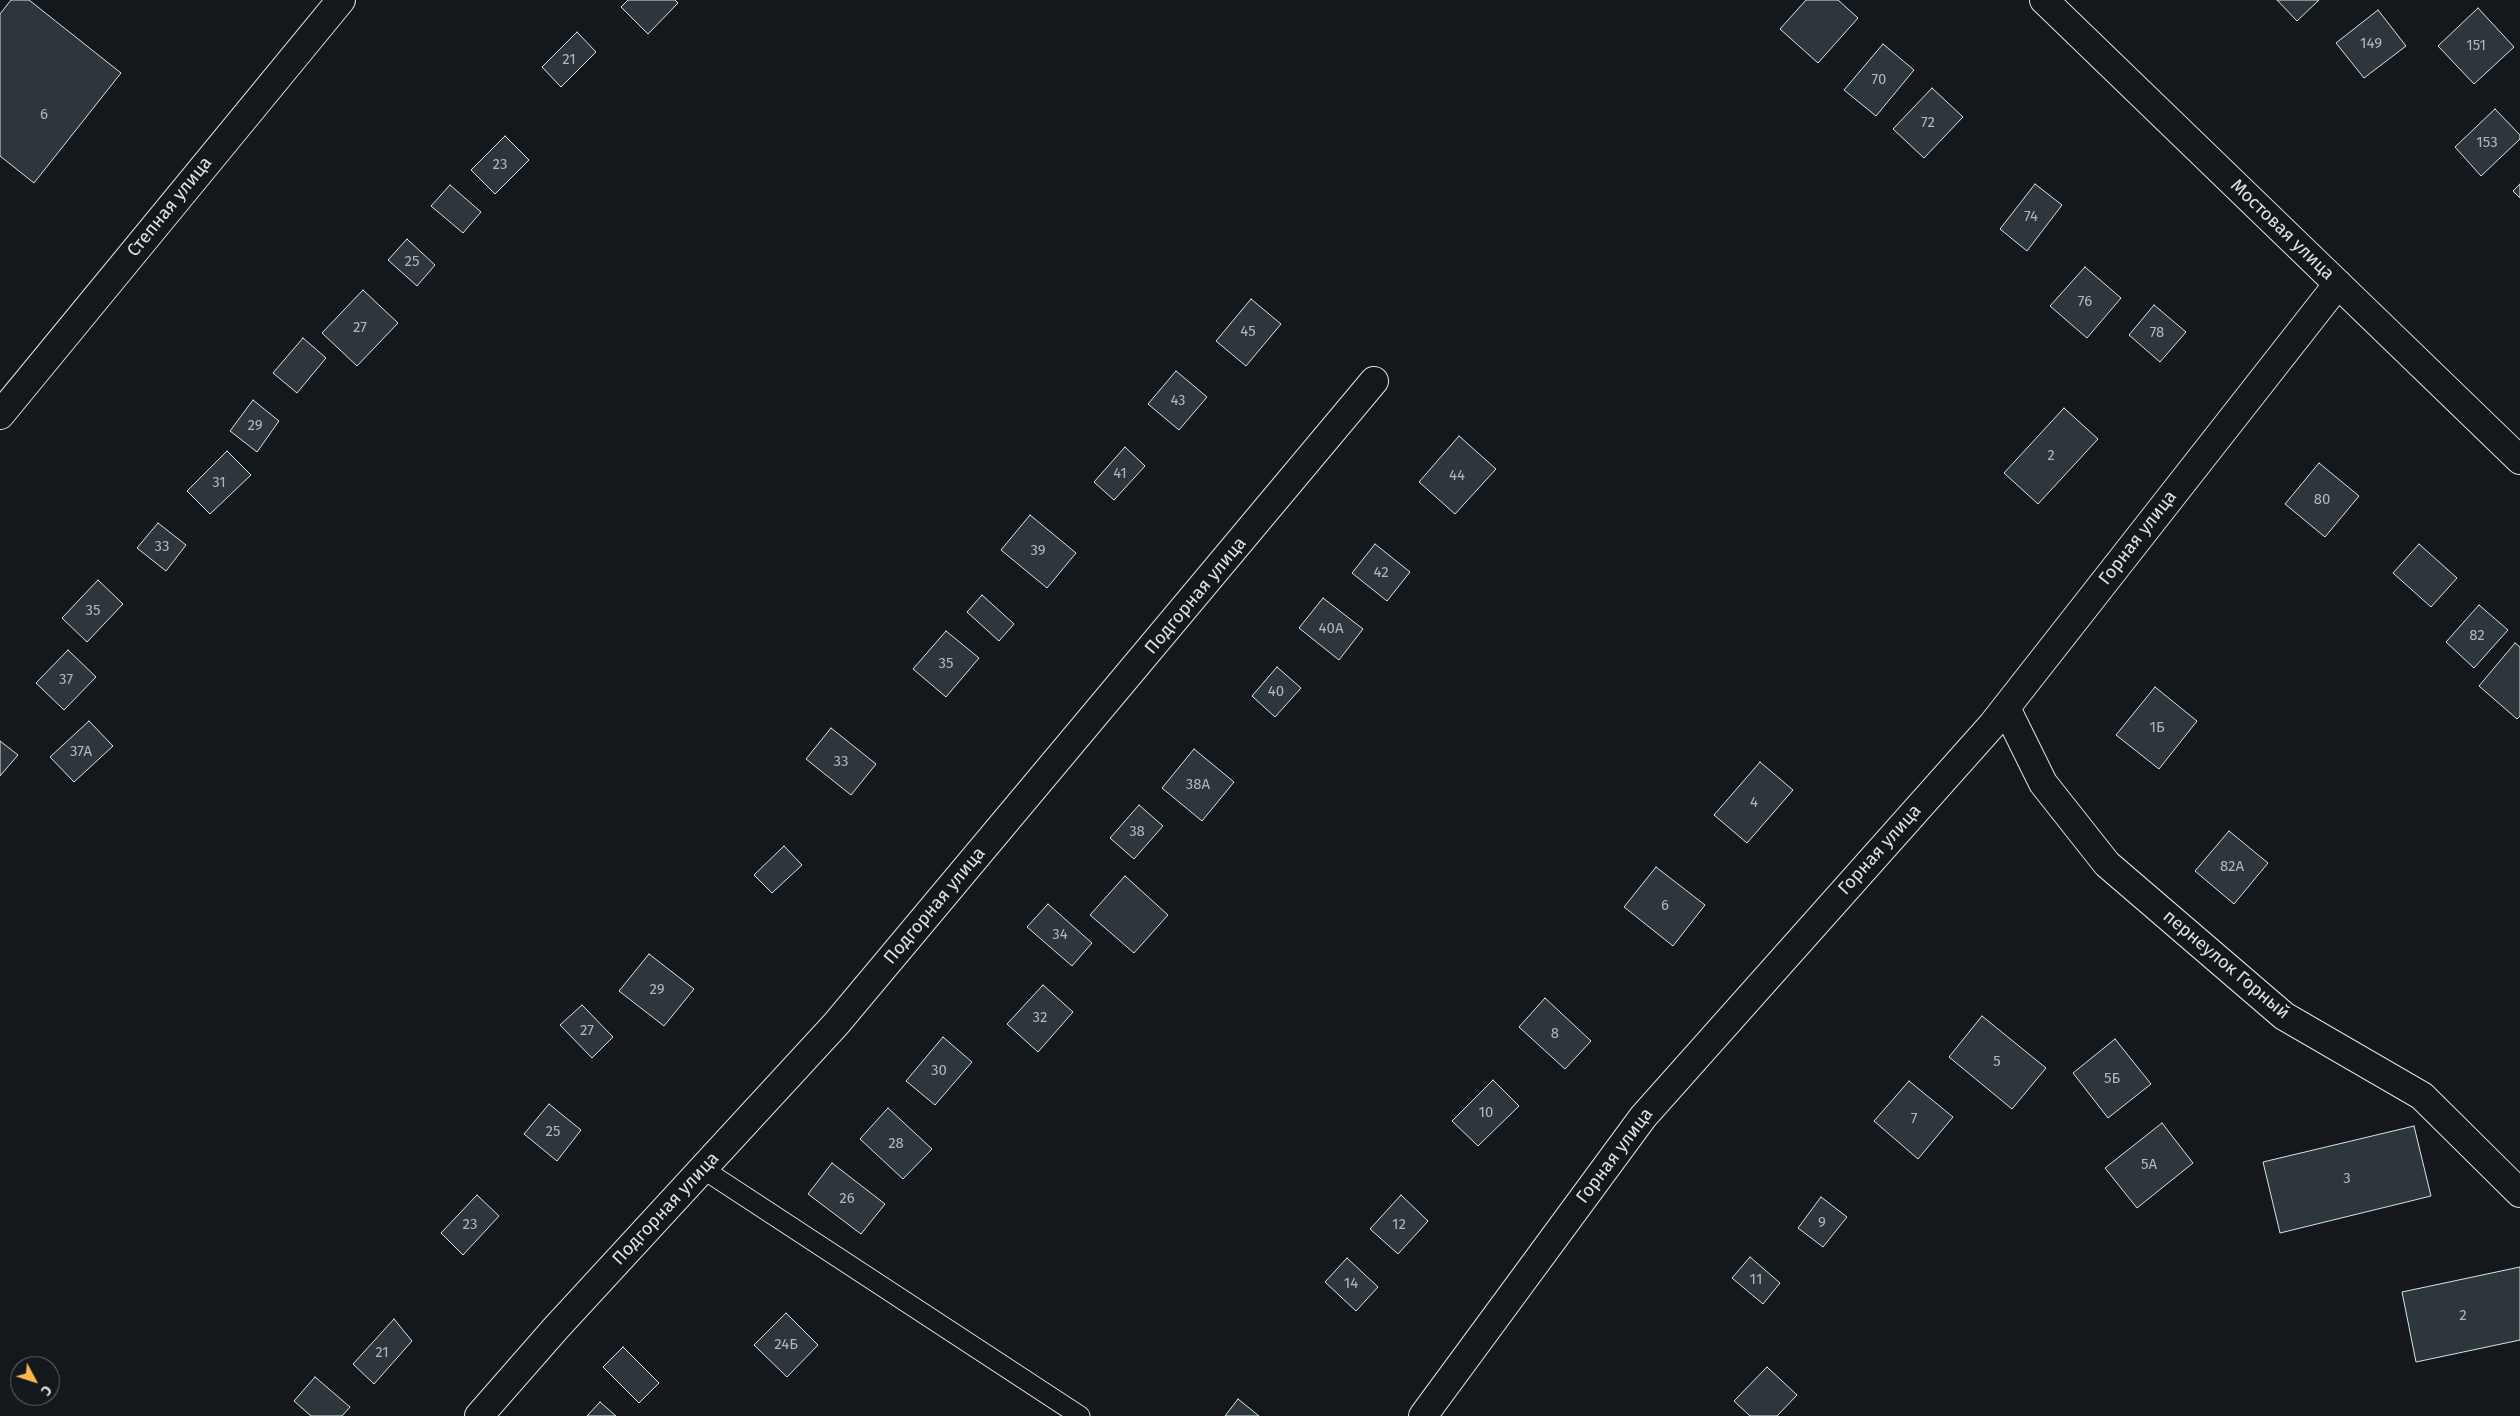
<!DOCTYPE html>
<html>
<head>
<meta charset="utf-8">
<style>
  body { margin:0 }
  #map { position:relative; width:2520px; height:1416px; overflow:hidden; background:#14181c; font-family:"Fira Sans",sans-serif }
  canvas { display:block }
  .north { position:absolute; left:10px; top:1356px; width:50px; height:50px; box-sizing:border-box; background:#14181c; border:1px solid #626a69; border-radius:50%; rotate:130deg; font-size:14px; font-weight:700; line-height:20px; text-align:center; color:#d8e6dc }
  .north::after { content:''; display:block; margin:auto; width:18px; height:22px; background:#ffb74d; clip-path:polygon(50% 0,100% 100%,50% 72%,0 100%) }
</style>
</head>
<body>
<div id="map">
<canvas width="2520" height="1416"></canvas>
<div class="north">С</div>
</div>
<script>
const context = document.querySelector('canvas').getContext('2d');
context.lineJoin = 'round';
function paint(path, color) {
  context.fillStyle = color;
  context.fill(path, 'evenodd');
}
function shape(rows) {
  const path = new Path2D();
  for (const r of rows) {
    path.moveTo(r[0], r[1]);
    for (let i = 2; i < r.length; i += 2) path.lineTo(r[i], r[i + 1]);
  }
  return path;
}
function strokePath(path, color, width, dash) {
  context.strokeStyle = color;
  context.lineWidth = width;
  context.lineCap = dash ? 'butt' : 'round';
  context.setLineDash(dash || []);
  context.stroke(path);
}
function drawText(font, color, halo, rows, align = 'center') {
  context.font = font + ' "Fira Sans",sans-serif';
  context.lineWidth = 4;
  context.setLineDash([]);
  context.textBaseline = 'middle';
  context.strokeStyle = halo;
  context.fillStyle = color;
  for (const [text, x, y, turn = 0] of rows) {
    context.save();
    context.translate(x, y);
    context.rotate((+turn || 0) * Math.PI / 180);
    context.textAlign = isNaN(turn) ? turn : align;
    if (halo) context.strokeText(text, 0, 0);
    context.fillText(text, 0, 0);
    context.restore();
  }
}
const building = shape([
  [11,0,29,0,121,73,34,183,0,156,0,14,11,0],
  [628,0,675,0,678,3,648,34,621,7,628,0],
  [1806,0,1838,0,1858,18,1818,63,1780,29,1806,0],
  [2277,0,2319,0,2297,21,2277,0],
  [2478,8,2514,47,2474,84,2438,46,2478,8],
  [2378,10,2406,46,2364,78,2336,43,2378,10],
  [577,32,596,52,561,87,542,67,577,32],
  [1883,44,1914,70,1876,116,1844,90,1883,44],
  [1932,88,1963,117,1924,158,1893,129,1932,88],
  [2495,109,2520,135,2520,139,2481,176,2455,147,2495,109],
  [505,136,529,160,495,194,471,170,505,136],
  [2035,184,2062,205,2027,251,2000,229,2035,184],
  [2520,184,2520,198,2513,191,2520,184],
  [450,185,481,212,463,233,431,206,450,185],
  [407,239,435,265,417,286,388,260,407,239],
  [2085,267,2121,298,2087,338,2050,306,2085,267],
  [363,290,398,323,357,366,322,333,363,290],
  [1251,299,1281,324,1246,366,1216,341,1251,299],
  [2154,305,2186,332,2160,362,2129,335,2154,305],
  [303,338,326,358,297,393,273,373,303,338],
  [1176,371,1207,397,1179,430,1148,404,1176,371],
  [253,400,279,421,257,452,230,431,253,400],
  [2064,408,2098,439,2038,504,2004,473,2064,408],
  [1459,436,1496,469,1455,514,1419,482,1459,436],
  [1125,447,1145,466,1114,500,1094,482,1125,447],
  [227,451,251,475,210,514,187,491,227,451],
  [2319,463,2359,496,2325,537,2285,504,2319,463],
  [1030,515,1076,553,1047,588,1001,550,1030,515],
  [158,523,186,545,166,571,137,548,158,523],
  [1375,544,1410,572,1387,601,1352,573,1375,544],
  [2419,544,2457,578,2431,607,2393,573,2419,544],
  [98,580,123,604,87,642,62,618,98,580],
  [982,595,1014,624,999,641,967,612,982,595],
  [1323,598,1363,629,1339,660,1299,628,1323,598],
  [2479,605,2508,630,2474,668,2446,642,2479,605],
  [946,631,979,658,946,697,913,669,946,631],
  [2515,643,2520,647,2520,716,2517,719,2479,686,2515,643],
  [68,650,96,677,64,710,36,683,68,650],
  [1277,667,1301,688,1275,717,1252,696,1277,667],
  [2155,687,2197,721,2159,769,2116,735,2155,687],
  [89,721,113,746,74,782,50,757,89,721],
  [831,728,876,764,851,795,806,759,831,728],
  [0,741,18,755,0,776,0,741],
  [1194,749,1234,782,1202,821,1162,788,1194,749],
  [1760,762,1793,790,1747,843,1714,815,1760,762],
  [1139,805,1163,826,1134,859,1110,838,1139,805],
  [2229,831,2268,863,2234,904,2195,871,2229,831],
  [784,846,802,865,772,893,754,875,784,846],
  [1656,867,1705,905,1673,946,1624,907,1656,867],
  [1125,876,1168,915,1134,953,1090,915,1125,876],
  [1048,904,1092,943,1072,966,1027,927,1048,904],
  [649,954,694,989,664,1026,619,991,649,954],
  [1043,985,1073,1012,1038,1052,1007,1024,1043,985],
  [1545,998,1591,1041,1565,1069,1519,1027,1545,998],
  [582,1005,613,1037,592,1058,560,1025,582,1005],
  [1982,1016,2046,1068,2012,1109,1949,1057,1982,1016],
  [943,1037,972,1062,935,1105,906,1081,943,1037],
  [2115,1039,2151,1084,2108,1118,2073,1073,2115,1039],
  [1493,1080,1519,1106,1478,1146,1452,1121,1493,1080],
  [1909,1081,1953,1117,1918,1159,1874,1121,1909,1081],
  [549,1104,581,1130,557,1161,524,1134,549,1104],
  [888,1108,932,1149,903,1179,860,1139,888,1108],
  [2162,1123,2193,1163,2137,1208,2105,1168,2162,1123],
  [2414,1126,2431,1196,2280,1233,2263,1162,2414,1126],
  [832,1163,885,1204,861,1234,808,1194,832,1163],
  [477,1195,499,1216,463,1255,441,1233,477,1195],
  [1401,1195,1428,1221,1398,1254,1370,1229,1401,1195],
  [1821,1197,1847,1217,1823,1247,1798,1228,1821,1197],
  [1750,1257,1780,1283,1763,1304,1732,1278,1750,1257],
  [1347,1258,1378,1287,1356,1311,1325,1282,1347,1258],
  [2520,1267,2520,1340,2416,1362,2402,1292,2520,1267],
  [786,1313,818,1345,787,1377,754,1345,786,1313],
  [394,1319,412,1341,374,1384,353,1364,394,1319],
  [623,1347,659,1383,639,1403,603,1367,623,1347],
  [1767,1367,1797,1395,1777,1416,1750,1416,1734,1401,1767,1367],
  [315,1377,350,1407,342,1416,311,1416,294,1401,315,1377],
  [1238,1399,1259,1416,1225,1416,1238,1399],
  [600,1402,616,1416,587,1416,600,1402]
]);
paint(building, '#2c363c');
strokePath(building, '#d8e6dc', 1);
const lane = shape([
  [703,1169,1080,1416]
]);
const street = shape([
  [0,415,341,0],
  [2006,708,2043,783,2107,864,2284,1016,2422,1096,2520,1193],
  [479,1416,556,1328,836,1024,1374,381],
  [1423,1416,1643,1117,1993,724,2338,284]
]);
const secondary = shape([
  [2044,0,2520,460]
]);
strokePath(lane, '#d8e6dc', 21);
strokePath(street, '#d8e6dc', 30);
strokePath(secondary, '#d8e6dc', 30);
strokePath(lane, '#14181c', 19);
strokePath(street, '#14181c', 28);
strokePath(secondary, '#14181c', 28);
drawText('15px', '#adbab4', null, [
  ["149",2371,44],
  ["151",2476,46],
  ["21",569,60],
  ["70",1879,80],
  ["6",44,115],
  ["72",1928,123],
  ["153",2487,143],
  ["23",500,165],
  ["74",2031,217],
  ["25",412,262],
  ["76",2085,302],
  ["27",360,328],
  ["45",1248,332],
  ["78",2157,333],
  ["43",1178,401],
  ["29",255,426],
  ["2",2051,456],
  ["41",1120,474],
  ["44",1457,476],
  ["31",219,483],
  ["80",2322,500],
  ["33",162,547],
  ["39",1038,551],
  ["42",1381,573],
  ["35",93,611],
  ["40А",1331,629],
  ["82",2477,636],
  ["35",946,664],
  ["37",66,680],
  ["40",1276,692],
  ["1Б",2157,728],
  ["37А",81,752],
  ["33",841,762],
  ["38А",1198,785],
  ["4",1754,803],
  ["38",1137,832],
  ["82А",2232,867],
  ["6",1665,906],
  ["34",1060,935],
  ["29",657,990],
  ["32",1040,1018],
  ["27",587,1031],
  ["8",1555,1034],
  ["5",1997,1062],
  ["30",939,1071],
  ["5Б",2112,1079],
  ["10",1486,1113],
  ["7",1914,1119],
  ["25",553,1132],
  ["28",896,1144],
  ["5А",2149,1165],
  ["3",2347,1179],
  ["26",847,1199],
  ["9",1822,1223],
  ["23",470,1225],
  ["12",1399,1225],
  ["11",1756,1280],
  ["14",1351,1284],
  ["2",2463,1316],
  ["24Б",786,1345],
  ["21",382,1353]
]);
drawText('18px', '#d8e6dc', '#14181c', [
  ["Степная улица",170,207,-51],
  ["Мостовая улица",2282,230,44],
  ["Горная улица",2138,538,-52],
  ["Подгорная улица",1196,596,-50],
  ["Горная улица",1880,850,-48],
  ["Подгорная улица",935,906,-50],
  ["пернеулок Горный",2226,965,40],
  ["Горная улица",1615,1156,-53],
  ["Подгорная улица",666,1209,-47]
]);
</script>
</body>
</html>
